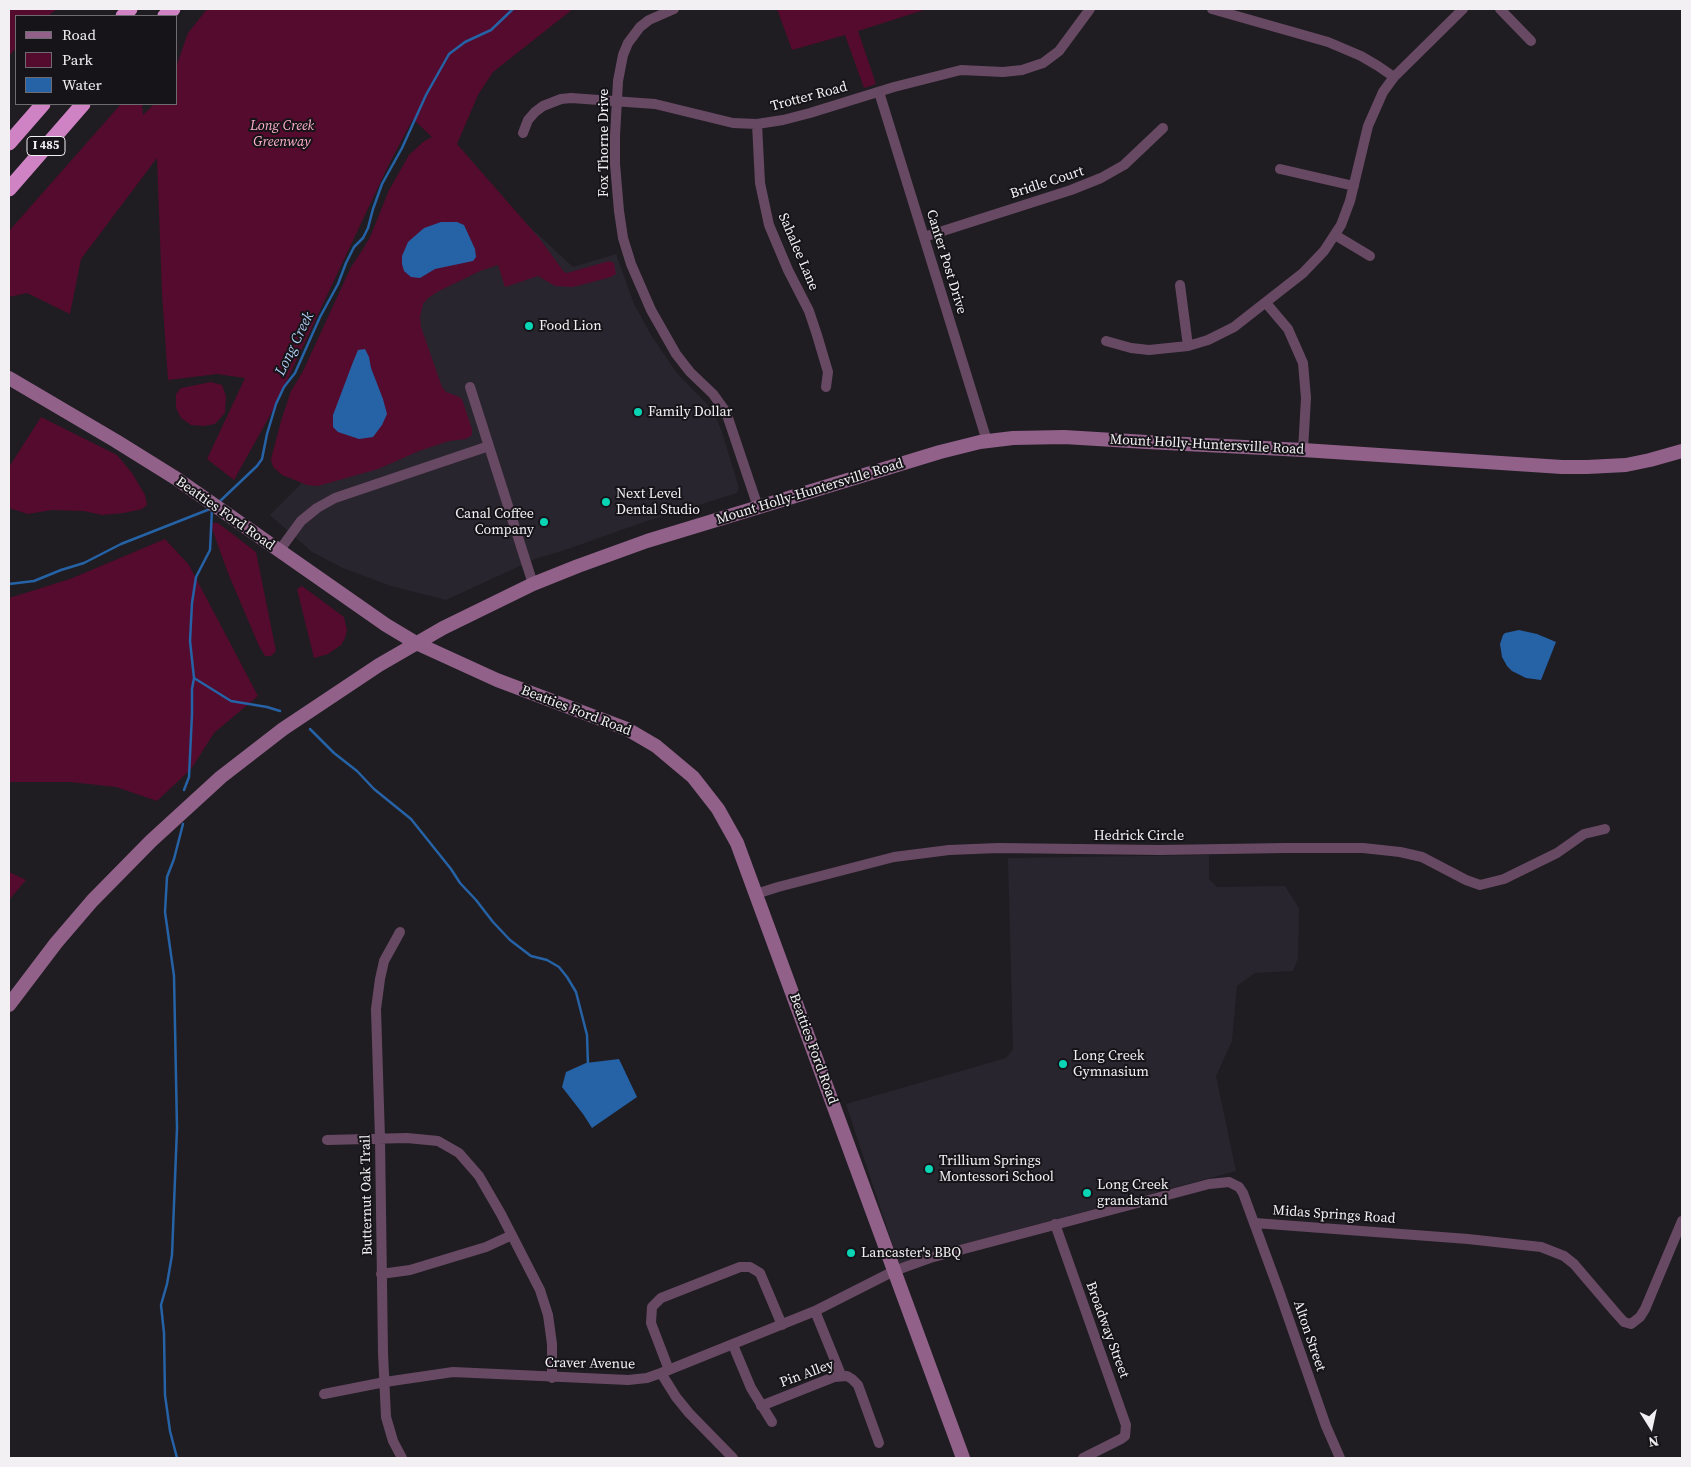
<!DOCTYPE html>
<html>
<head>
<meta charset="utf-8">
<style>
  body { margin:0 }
  #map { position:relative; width:1691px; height:1467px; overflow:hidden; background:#1f1d22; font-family:"Source Serif 4",serif }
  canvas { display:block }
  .frame { position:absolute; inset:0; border:10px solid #f2f0f3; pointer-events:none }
  .legend { position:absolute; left:15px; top:15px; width:162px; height:90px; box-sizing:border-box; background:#161418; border:1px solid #6e6c70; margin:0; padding:6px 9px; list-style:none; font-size:15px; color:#f2f0f3 }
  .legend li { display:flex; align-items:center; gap:10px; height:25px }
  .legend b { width:25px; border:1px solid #6e6c70 }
  .north { position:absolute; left:1626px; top:1402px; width:50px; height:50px; -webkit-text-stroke:4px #161418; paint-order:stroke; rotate:170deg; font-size:14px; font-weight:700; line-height:20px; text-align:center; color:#f2f0f3 }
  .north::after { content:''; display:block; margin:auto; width:18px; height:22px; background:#f2f0f3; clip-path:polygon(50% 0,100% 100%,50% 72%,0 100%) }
</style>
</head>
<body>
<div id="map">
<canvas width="1691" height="1467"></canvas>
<div class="frame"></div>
<ul class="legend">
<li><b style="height:6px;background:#91618a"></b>Road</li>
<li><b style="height:14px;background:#540b2d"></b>Park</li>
<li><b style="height:14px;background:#2662a6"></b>Water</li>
</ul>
<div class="north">N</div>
</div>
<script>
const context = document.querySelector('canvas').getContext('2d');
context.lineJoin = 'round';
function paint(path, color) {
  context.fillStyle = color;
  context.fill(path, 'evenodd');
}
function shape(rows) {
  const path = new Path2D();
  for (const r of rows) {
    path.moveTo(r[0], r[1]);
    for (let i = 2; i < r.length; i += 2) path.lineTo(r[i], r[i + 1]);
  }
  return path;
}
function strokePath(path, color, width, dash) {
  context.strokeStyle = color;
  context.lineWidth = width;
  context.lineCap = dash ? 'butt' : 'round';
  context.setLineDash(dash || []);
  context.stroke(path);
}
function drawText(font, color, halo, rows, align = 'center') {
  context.font = font + ' "Source Serif 4",serif';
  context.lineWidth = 4;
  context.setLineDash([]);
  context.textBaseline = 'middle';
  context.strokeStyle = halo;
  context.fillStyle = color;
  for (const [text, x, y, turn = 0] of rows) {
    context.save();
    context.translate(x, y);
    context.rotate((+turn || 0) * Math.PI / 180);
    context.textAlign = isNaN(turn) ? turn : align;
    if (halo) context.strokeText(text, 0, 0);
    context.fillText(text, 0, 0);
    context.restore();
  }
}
paint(shape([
  [450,153,573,267,616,254,634,304,651,335,676,372,707,404,716,417,722,432,739,488,737,493,641,523,565,550,535,559,446,600,391,586,343,568,312,552,270,515,301,484,310,462],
  [1209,855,1209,879,1217,887,1285,886,1299,908,1298,958,1293,971,1255,973,1237,986,1232,1041,1216,1076,1236,1171,997,1235,899,1264,846,1104,1006,1058,1013,1049,1008,858]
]), '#29252e');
paint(shape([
  [9,9,57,9,48,16,16,16,16,48,9,56],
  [207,9,573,9,493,72,478,95,457,144,540,239,564,272,567,273,609,261,614,263,616,274,611,277,573,287,555,286,538,276,505,287,498,265,480,271,437,292,428,298,423,304,420,317,421,327,442,387,446,392,457,396,462,399,472,429,472,435,466,439,449,441,419,451,378,469,318,486,307,485,282,475,273,467,271,459,281,421,291,391,303,371,351,267,363,249,370,237,389,190,409,155,423,142,432,137,413,119,390,162,273,410,234,480,207,459,245,378,217,374,168,380,162,294,157,158,81,259,70,314,27,293,9,297,9,231,121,104,142,104,143,115,154,104,176,104,176,67,188,33],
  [777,9,927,9,858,31,876,84,864,88,845,35,792,50],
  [211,382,222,385,226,396,225,413,215,424,204,426,191,425,181,418,176,408,176,394,181,388],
  [41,417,117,455,132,473,145,495,147,505,142,509,124,513,102,515,84,511,52,510,28,514,9,508,9,467],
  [210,523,218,523,256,552,276,651,271,656,265,656,259,646,228,573],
  [165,539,189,565,258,696,214,733,191,769,157,801,116,787,70,782,9,782,9,598,70,579],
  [302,586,344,617,347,630,345,638,341,645,328,654,314,658,297,589],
  [9,872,26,880,9,900]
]), '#540b2d');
paint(shape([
  [441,222,457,222,464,225,475,249,476,257,473,261,435,269,420,278,411,277,404,271,402,264,402,256,408,242,424,228],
  [365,349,369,357,371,368,383,399,387,414,382,425,373,437,359,439,338,432,333,427,333,415,353,362,358,350],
  [1519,630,1537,634,1556,642,1541,680,1526,678,1512,671,1507,666,1502,657,1500,644,1503,635,1505,633],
  [619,1059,637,1097,592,1128,583,1114,562,1087,566,1072,586,1063]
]), '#2662a6');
strokePath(shape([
  [218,503,257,466,262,459,267,434,276,404,284,387,295,373,320,317,338,284,346,263,354,247,363,238,368,228,373,209,382,184,402,148,426,95,449,54,465,42,491,30,513,9],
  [9,584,34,581,61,570,84,563,121,544,210,509],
  [194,678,231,701,267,707,280,711],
  [310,729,334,753,357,771,374,789,411,819,451,869,460,883,476,900,493,922,510,940,531,956,547,960,559,967,567,977,576,992,587,1035,588,1065],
  [184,790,189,777,192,714,192,689,194,678,190,641,192,603,196,577,210,550,212,509],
  [177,1458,170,1431,165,1395,164,1333,161,1305,167,1284,172,1255,177,1128,174,976,165,912,167,877,174,859,183,824]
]), '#2662a6', 2.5);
strokePath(shape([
  [674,9,649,20,640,27,628,43,623,55,618,81,615,136,615,164,619,211,623,238,631,264,651,310,676,354,690,372,713,394,726,412,758,507],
  [1212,9,1328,42,1361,56,1378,66,1394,77],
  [1500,9,1531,41],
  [879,92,987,441],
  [757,124,760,183,769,225,788,270,809,311,817,335,828,372,826,387],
  [523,133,528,120,535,112,543,106,561,99,571,98,655,104,733,123,757,124,783,120,810,113,894,87,961,70,1003,72,1022,70,1043,63,1059,51,1090,9],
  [1280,169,1354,186],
  [1335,235,1370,256],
  [924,237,1071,190,1101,178,1124,165,1163,128],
  [1180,285,1188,346],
  [1266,303,1288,329,1303,363,1306,398,1303,450],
  [1106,341,1131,348,1149,350,1188,346,1208,340,1234,327,1303,273,1324,251,1341,225,1350,201,1368,126,1383,92,1394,77,1463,9],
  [470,387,533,584],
  [279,551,301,521,317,508,335,498,489,446],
  [756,894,778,887,894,857,949,850,998,848,1160,850,1286,848,1363,848,1400,852,1422,857,1466,880,1480,885,1504,879,1557,853,1584,834,1605,829],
  [400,932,384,961,380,979,376,1009,380,1139,383,1353,386,1417,393,1441,402,1458],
  [327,1140,407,1138,438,1141,459,1153,479,1176,501,1214,540,1290,548,1315,552,1344,552,1378],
  [1255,1223,1468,1239,1541,1247,1564,1256,1574,1264,1615,1312,1624,1322,1631,1324,1640,1317,1645,1309,1682,1221],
  [1055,1224,1126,1425,1125,1436,1121,1439,1083,1458],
  [381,1274,410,1270,486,1247,512,1235],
  [815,1311,841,1375],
  [733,1345,751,1388,772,1422],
  [669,1370,651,1323,652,1307,661,1298,740,1267,750,1267,760,1273,782,1325],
  [661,1373,676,1397,689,1413,733,1458],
  [324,1394,385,1382,453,1372,628,1380,647,1378,661,1373,815,1311,894,1271,930,1258,1209,1184,1229,1182,1239,1187,1243,1193,1279,1291,1326,1426,1340,1458],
  [761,1406,834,1377,847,1376,852,1379,858,1385,879,1443]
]), '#684963', 10);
strokePath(shape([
  [9,378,116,441,177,479,386,625,416,643,497,680,627,729,656,746,693,777,718,809,737,843,963,1458],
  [9,1005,56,943,92,901,151,841,221,777,283,729,379,665,443,628,533,584,578,566,647,541,940,452,980,442,1013,438,1064,437,1147,442,1303,450,1562,467,1587,467,1626,465,1650,460,1682,451]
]), '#91618a', 14);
strokePath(shape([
  [123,16,130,9],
  [165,16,173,9],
  [9,143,43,104],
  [9,189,83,104]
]), '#cf83c4', 15);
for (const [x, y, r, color] of [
  [529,326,5,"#09d5b5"],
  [638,412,5,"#09d5b5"],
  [606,502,5,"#09d5b5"],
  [544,522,5,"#09d5b5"],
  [1063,1064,5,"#09d5b5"],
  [929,1169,5,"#09d5b5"],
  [1087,1193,5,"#09d5b5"],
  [851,1253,5,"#09d5b5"]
]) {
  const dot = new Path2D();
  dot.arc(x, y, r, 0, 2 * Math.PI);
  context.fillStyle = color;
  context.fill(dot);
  strokePath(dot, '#161418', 2);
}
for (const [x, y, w] of [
  [46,146,38]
]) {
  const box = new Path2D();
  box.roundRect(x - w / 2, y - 9.5, w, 19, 4);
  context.fillStyle = '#161418';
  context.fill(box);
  strokePath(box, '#f2f0f3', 1);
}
drawText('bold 12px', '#f2f0f3', null, [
  ["I 485",46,146]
]);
drawText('14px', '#f2f0f3', '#161418', [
  ["Trotter Road",809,97,-15],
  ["Fox Thorne Drive",604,143,-90],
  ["Bridle Court",1047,183,-18],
  ["Sahalee Lane",798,252,67],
  ["Canter Post Drive",946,262,73],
  ["Mount Holly-Huntersville Road",1207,445,3],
  ["Mount Holly-Huntersville Road",810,492,-17],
  ["Beatties Ford Road",225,514,35],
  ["Beatties Ford Road",576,711,21],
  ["Hedrick Circle",1139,836],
  ["Beatties Ford Road",813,1049,70],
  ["Butternut Oak Trail",367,1195,-91],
  ["Midas Springs Road",1334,1215,4],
  ["Broadway Street",1107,1330,70],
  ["Alton Street",1309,1336,71],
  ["Craver Avenue",590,1364,1],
  ["Pin Alley",807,1374,-20]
]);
drawText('italic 14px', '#fdb1ca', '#161418', [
  ["Long Creek",282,126],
  ["Greenway",282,142]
]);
drawText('14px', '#f2f0f3', '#161418', [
  ["Food Lion",539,326],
  ["Family Dollar",648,412],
  ["Next Level",616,494],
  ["Dental Studio",616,510],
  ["Canal Coffee",534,514,"right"],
  ["Company",534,530,"right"],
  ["Long Creek",1073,1056],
  ["Gymnasium",1073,1072],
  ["Trillium Springs",939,1161],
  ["Montessori School",939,1177],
  ["Long Creek",1097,1185],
  ["grandstand",1097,1201],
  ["Lancaster's BBQ",861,1253]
], 'left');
drawText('italic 15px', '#aeccf2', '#161418', [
  ["Long Creek",295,344,-64]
]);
</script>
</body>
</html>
